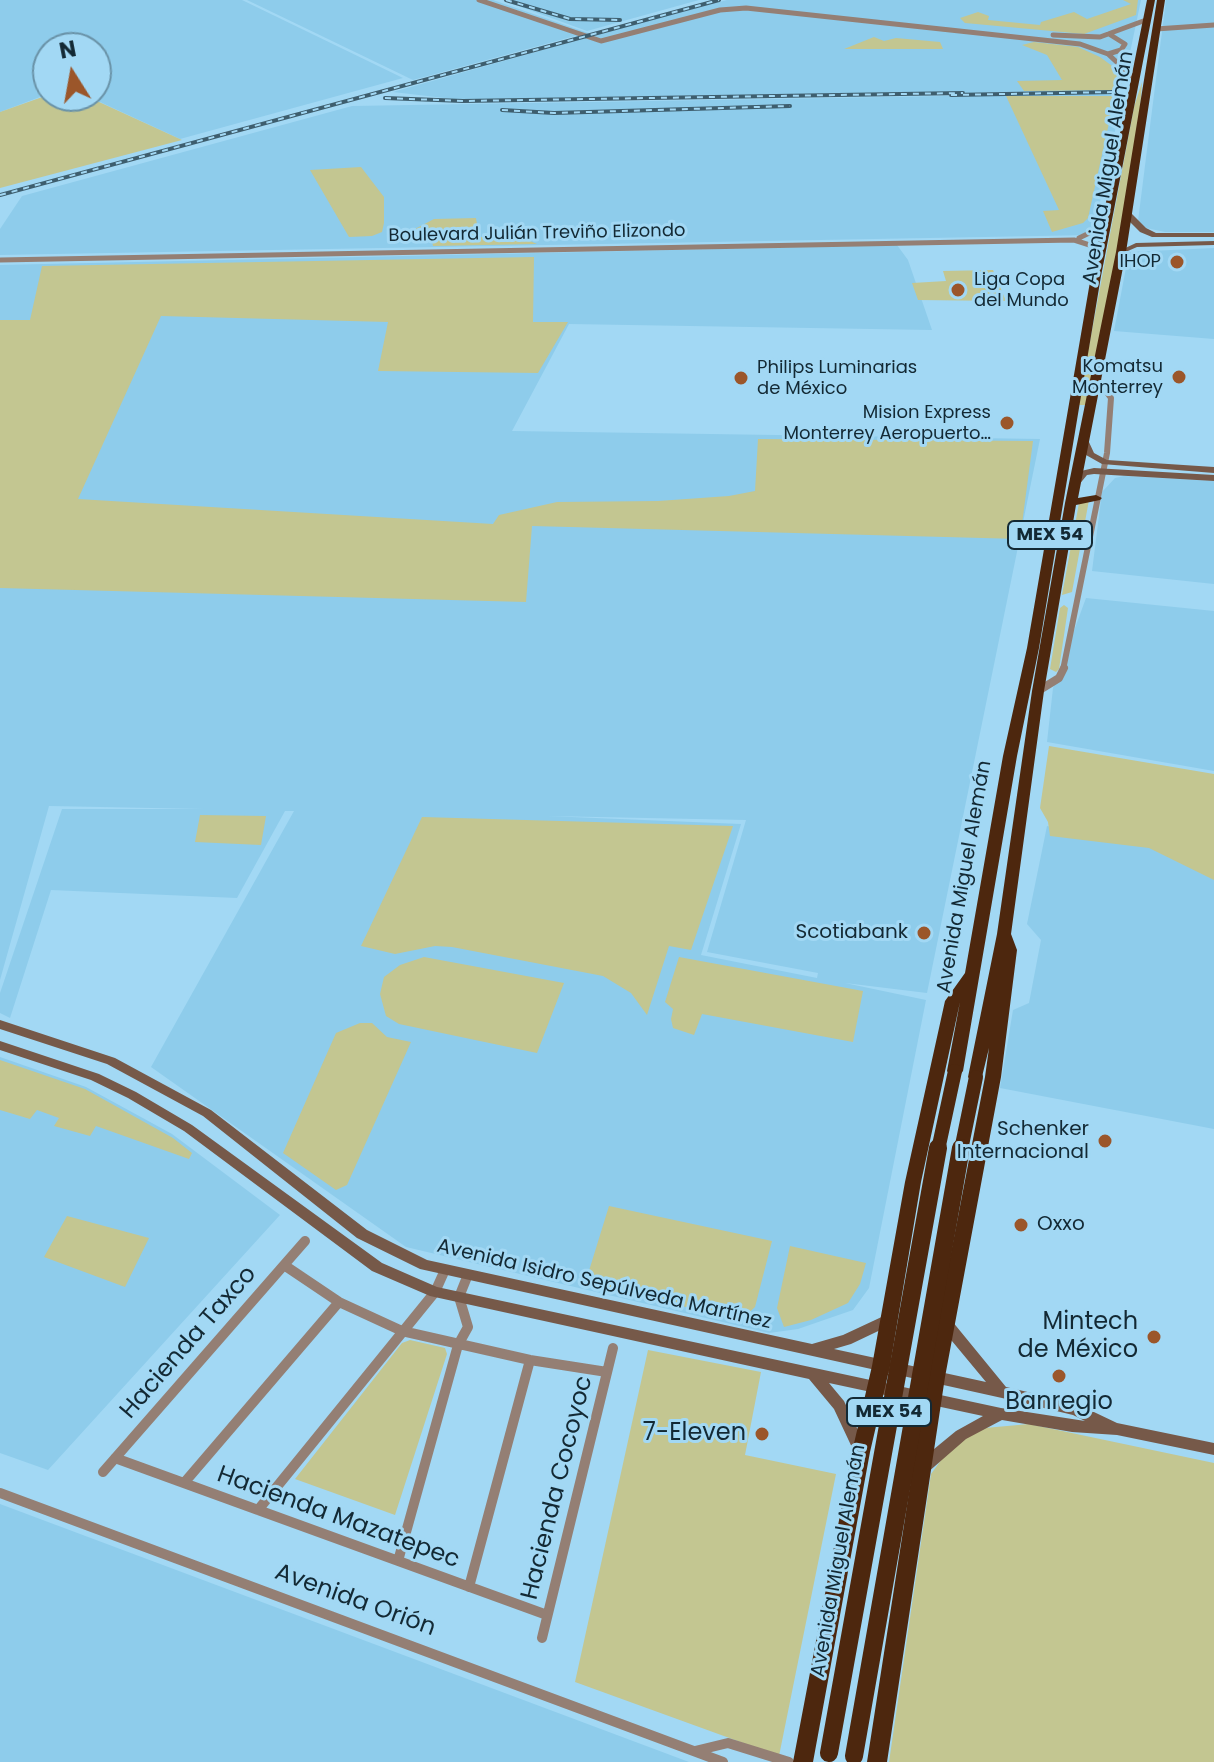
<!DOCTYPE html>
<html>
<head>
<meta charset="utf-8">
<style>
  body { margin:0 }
  #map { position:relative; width:1214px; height:1762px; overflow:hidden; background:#a2d8f4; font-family:Poppins,sans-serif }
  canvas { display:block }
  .north { position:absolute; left:32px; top:32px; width:80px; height:80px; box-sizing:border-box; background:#a2d8f4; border:2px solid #6992a7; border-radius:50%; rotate:349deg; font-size:22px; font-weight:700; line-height:32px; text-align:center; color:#132934 }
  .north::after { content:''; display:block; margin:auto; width:28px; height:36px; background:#9b562a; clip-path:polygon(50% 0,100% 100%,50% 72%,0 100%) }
</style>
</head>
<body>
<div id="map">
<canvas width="1214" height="1762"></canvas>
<div class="north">N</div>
</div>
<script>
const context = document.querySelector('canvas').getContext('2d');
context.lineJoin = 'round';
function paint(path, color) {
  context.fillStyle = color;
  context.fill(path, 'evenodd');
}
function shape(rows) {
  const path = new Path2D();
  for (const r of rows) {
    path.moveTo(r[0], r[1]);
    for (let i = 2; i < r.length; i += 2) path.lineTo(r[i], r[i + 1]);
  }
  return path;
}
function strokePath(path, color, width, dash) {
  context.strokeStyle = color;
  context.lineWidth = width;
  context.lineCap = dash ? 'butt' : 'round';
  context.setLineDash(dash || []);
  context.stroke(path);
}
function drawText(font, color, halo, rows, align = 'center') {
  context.font = font + ' Poppins,sans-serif';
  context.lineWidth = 6;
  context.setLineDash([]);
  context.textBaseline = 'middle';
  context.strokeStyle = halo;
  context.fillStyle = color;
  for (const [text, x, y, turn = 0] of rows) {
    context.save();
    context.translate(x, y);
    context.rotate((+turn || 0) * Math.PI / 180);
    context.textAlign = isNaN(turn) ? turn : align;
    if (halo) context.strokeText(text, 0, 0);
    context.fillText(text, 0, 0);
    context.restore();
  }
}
paint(shape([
  [0,0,242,0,403,78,180,139,87,96,96,96,96,48,48,48,48,94,0,112],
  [247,0,493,0,594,35,727,0,1141,0,1122,91,461,100,393,92,582,39,575,36,413,80],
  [502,0,699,0,587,31],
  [1166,0,1214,0,1214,232,1165,232,1146,228,1138,221],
  [1123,93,1093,235,0,255,0,229,22,196,352,106],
  [897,245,908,260,932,330,569,324,512,431,1040,439,927,993,845,983,926,1000,869,1288,853,1310,798,1329,769,1333,406,1247,151,1067,294,811,285,811,237,898,51,890,10,1018,0,1013,0,993,62,809,204,809,49,806,0,980,0,265],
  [547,816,746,820,707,952,818,973,817,978,701,955,741,824],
  [1214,248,1214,339,1114,331,1129,252],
  [1124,476,1214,481,1214,584,1092,571,1102,492,1115,478],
  [1086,598,1214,611,1214,771,1047,742,1053,688],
  [1047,826,1151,841,1214,872,1214,1129,1000,1088,1013,1010,1029,1003,1041,940,1027,924],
  [0,1057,86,1087,172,1134,280,1215,48,1470,0,1453],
  [0,1504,689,1762,0,1762]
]), '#8ecceb');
paint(shape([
  [1123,0,1138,0,1136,15,1084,34,965,23,960,18,978,12,989,16,988,20,1040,25,1041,22,1074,12,1087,19,1131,4],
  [874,37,884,41,896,38,940,42,943,49,844,49],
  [1034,42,1078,47,1100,57,1123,74,1121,90,1024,91,1017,81,1062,80,1047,55,1022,45],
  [1142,82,1138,138,1120,241,1087,405,1078,405,1134,107],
  [48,95,86,96,182,140,0,188,0,112],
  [1006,96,1115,96,1088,218,1083,223,1052,232,1043,211,1059,210],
  [361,167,384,197,384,223,382,232,372,236,349,237,310,170],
  [476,218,479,237,523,238,537,244,433,246,432,241,419,237,413,230,434,219],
  [534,257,533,322,568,322,538,373,378,371,388,322,161,316,78,499,493,524,499,515,557,502,658,501,729,496,755,491,758,439,1033,441,1020,539,532,526,526,602,0,588,0,320,30,320,42,266],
  [993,270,1006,301,918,300,912,283,946,281,943,271],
  [1089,500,1072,592,1062,595,1079,503],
  [1064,605,1068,608,1059,669,1056,672,1050,669,1060,608],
  [1049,746,1214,774,1214,880,1149,848,1050,836,1048,822,1040,808],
  [200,815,266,816,261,845,195,842],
  [422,817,733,826,691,950,669,946,647,1015,631,993,603,976,452,947,435,946,395,954,361,946],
  [424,957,564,983,537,1053,399,1024,386,1016,380,994,384,977,400,965],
  [679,957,863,991,853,1042,702,1014,694,1035,673,1028,671,1019,673,1009,665,1002],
  [360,1023,372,1023,387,1037,411,1042,347,1185,336,1190,283,1153,336,1033],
  [0,1060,85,1089,173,1138,192,1153,189,1159,96,1126,90,1136,54,1126,59,1118,37,1110,30,1119,0,1110],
  [609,1206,772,1241,755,1307,741,1320,593,1285,588,1274],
  [67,1216,149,1238,125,1287,44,1257],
  [790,1246,866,1263,860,1284,848,1303,811,1320,784,1327,777,1308],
  [410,1340,445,1348,447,1354,395,1515,295,1479,402,1343],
  [648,1350,761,1372,745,1455,836,1474,779,1756,575,1682],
  [1029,1424,1214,1463,1214,1762,889,1762,931,1474,952,1445,985,1428]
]), '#c3c691');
strokePath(shape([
  [479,0,601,41,720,10,746,8,1080,44,1108,54,1136,80],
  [1156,29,1214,25],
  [1053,35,1100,37,1146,20],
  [1108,54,1121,50,1125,44,1109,34],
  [1079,238,1106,225],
  [0,260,1074,240,1102,249]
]), '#947f74', 5);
strokePath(shape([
  [1063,670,1107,453,1111,398,1097,379]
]), '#947f74', 6);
strokePath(shape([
  [1038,691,1059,678,1064,668]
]), '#947f74', 8);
strokePath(shape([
  [284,1265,339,1302,402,1331,530,1360,607,1372],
  [115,1458,547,1615],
  [103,1472,305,1241],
  [184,1483,339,1302],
  [0,1493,723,1762],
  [258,1510,435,1292,444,1272],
  [398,1561,458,1345,468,1327,459,1297,467,1277],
  [469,1587,530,1360],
  [542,1638,613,1348],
  [695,1751,728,1743,789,1762]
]), '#947f74', 10);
paint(shape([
  [1124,212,1130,212,1146,228,1156,233,1214,233,1214,237,1152,237,1140,232,1124,216,1124,212],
  [1214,241,1214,245,1137,247,1121,254,1117,252,1136,243,1214,241],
  [1084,437,1088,440,1094,453,1107,460,1214,467,1214,473,1102,464,1086,455,1080,440,1084,437],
  [1094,468,1214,475,1214,481,1094,474,1087,475,1078,486,1072,486,1071,484,1081,471,1094,468],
  [0,1020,115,1058,211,1110,367,1230,427,1260,812,1344,843,1335,888,1314,893,1316,895,1320,893,1324,851,1344,834,1349,986,1382,942,1329,940,1325,942,1321,947,1319,952,1321,1006,1387,1075,1403,1117,1423,1214,1443,1214,1455,1117,1435,1072,1432,1002,1420,966,1439,927,1473,922,1474,917,1473,915,1468,917,1463,956,1431,983,1416,829,1383,844,1401,868,1451,866,1456,861,1457,856,1456,834,1409,809,1379,430,1296,372,1271,184,1131,128,1098,91,1080,0,1050,0,1041,99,1074,136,1092,192,1125,382,1263,437,1287,1001,1408,1085,1421,1073,1415,1002,1398,420,1269,357,1238,203,1116,107,1064,0,1029,0,1020]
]), '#765949');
paint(shape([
  [1147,0,1155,0,1101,276,1039,648,1017,756,963,1071,960,1075,955,1077,950,1075,947,1071,960,1002,921,1182,890,1366,870,1452,813,1762,793,1762,852,1452,872,1366,905,1182,945,1001,965,973,1003,756,1027,648,1091,276,1147,0],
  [1157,0,1165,0,1126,252,1078,498,1096,495,1102,498,1100,500,1076,505,1044,691,1011,934,1017,950,1001,1077,945,1377,887,1762,867,1762,927,1377,985,1077,989,1048,981,1081,971,1081,968,1077,997,934,1032,691,1065,503,1116,252,1157,0]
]), '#4d270e');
const rail = shape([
  [506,0,570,19,620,20],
  [951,95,1115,92],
  [385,98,463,101,963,93],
  [502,110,554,113,790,106],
  [0,195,719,0]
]);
strokePath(rail, '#3e5e6e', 4);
strokePath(rail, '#a2d8f4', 2, [6]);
strokePath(shape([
  [938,1150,955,1071],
  [961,1150,976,1077]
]), '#4d270e', 14);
strokePath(shape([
  [829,1753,938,1148],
  [854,1756,961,1148]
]), '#4d270e', 18);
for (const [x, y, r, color] of [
  [1177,262,8,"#9b562a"],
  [958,290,8,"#9b562a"],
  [1179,377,8,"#9b562a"],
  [741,378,8,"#9b562a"],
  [1007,423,8,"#9b562a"],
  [924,933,8,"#9b562a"],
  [1105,1141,8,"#9b562a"],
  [1021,1225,8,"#9b562a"],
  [1154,1337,8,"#9b562a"],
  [1059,1376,8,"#9b562a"],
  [762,1434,8,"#9b562a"]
]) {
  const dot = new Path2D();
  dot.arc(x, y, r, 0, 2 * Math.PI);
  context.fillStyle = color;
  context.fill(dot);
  strokePath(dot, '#a2d8f4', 3);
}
drawText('18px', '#132934', '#a2d8f4', [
  ["Boulevard Julián Treviño Elizondo",537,234,-1]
]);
drawText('18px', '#132934', '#a2d8f4', [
  ["IHOP",1161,262],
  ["Liga Copa",974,280,"left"],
  ["del Mundo",974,301,"left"],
  ["Komatsu",1163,367],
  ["Monterrey",1163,388],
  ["Philips Luminarias",757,368,"left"],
  ["de México",757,389,"left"],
  ["Mision Express",991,413],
  ["Monterrey Aeropuerto…",991,434]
], 'right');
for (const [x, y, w] of [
  [1050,535,84],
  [889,1412,84]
]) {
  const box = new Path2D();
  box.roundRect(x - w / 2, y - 14, w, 28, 6);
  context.fillStyle = '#a2d8f4';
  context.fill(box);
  strokePath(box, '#132934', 2);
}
drawText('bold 18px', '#132934', null, [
  ["MEX 54",1050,535],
  ["MEX 54",889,1412]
]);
drawText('20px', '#132934', '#a2d8f4', [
  ["Avenida Miguel Alemán",1109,168,-81],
  ["Avenida Miguel Alemán",965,877,-80],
  ["Avenida Isidro Sepúlveda Martínez",604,1285,13],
  ["Avenida Miguel Alemán",839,1561,-80]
]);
drawText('20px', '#132934', '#a2d8f4', [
  ["Scotiabank",908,933],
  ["Schenker",1089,1130],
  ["Internacional",1089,1153],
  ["Oxxo",1037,1225,"left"]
], 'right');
drawText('24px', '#132934', '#a2d8f4', [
  ["Mintech",1138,1323],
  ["de México",1138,1351],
  ["Banregio",1059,1403,"center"],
  ["7-Eleven",746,1434]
], 'right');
drawText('24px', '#132934', '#a2d8f4', [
  ["Hacienda Taxco",189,1343,-49],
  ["Hacienda Cocoyoc",558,1488,-76],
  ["Hacienda Mazatepec",338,1518,20],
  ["Avenida Orión",355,1601,20]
]);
</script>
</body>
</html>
